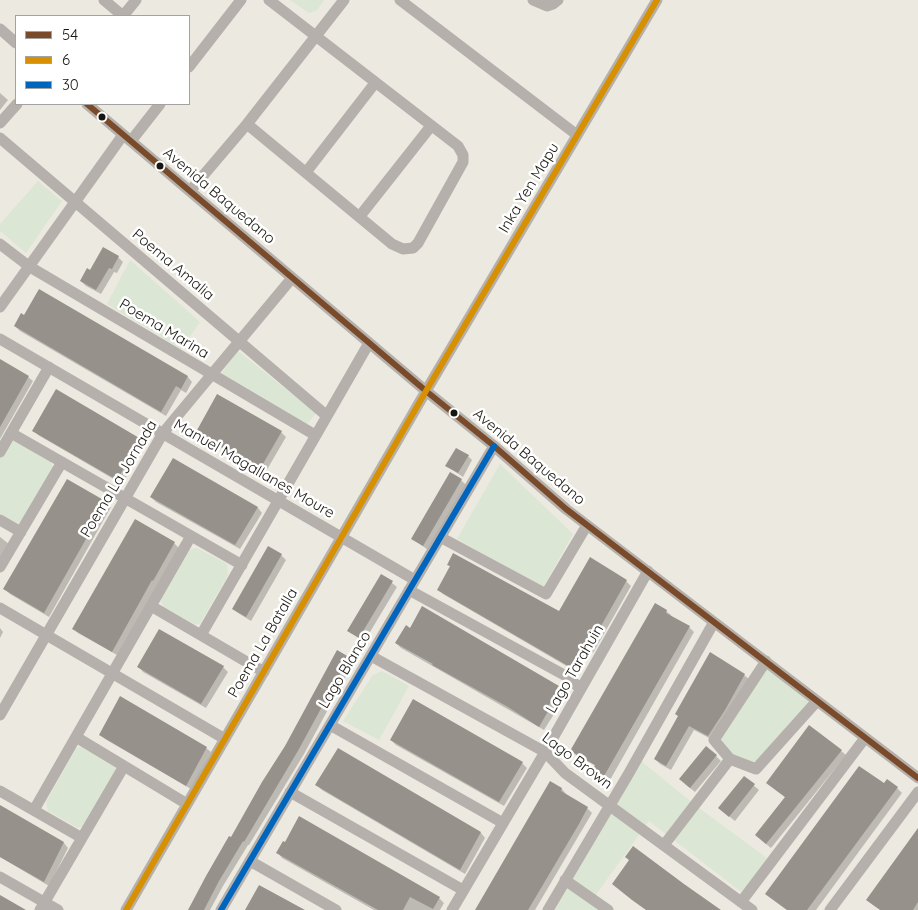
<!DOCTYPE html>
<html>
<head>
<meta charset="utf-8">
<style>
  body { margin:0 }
  #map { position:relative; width:918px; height:910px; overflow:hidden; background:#ece9e0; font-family:Quicksand,sans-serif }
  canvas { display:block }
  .legend { position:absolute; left:15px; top:15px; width:175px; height:90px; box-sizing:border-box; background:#fff; border:1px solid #a3a29f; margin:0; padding:6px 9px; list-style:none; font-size:15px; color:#181610 }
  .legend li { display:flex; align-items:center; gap:10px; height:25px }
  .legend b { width:25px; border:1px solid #a3a29f }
</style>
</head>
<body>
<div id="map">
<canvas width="918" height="910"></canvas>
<ul class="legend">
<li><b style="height:6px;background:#7a4b2a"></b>54</li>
<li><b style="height:6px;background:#d69002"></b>6</li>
<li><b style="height:6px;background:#0065bd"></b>30</li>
</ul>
</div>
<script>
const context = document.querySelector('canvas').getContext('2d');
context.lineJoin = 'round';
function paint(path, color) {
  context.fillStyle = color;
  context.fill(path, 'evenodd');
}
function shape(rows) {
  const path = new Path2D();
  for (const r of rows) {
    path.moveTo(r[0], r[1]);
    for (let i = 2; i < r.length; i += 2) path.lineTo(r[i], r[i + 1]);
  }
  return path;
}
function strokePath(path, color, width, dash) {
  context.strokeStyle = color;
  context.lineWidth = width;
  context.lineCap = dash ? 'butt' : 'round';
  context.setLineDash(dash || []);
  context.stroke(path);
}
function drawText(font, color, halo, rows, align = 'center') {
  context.font = font + ' Quicksand,sans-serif';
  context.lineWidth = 5;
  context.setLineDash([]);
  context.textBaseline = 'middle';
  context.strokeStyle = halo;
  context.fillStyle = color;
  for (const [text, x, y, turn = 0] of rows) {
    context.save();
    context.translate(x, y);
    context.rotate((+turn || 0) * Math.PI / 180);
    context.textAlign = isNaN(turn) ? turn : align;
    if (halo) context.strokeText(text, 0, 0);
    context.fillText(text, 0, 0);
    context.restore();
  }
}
paint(shape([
  [290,0,324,0,317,10,309,13],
  [38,181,62,201,26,253,0,231,0,224],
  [130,260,200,322,181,349,107,304],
  [238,351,316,413,306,426,221,374],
  [14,441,51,462,53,468,23,522,17,523,0,514,0,457,8,444],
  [500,464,573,534,543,588,457,539],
  [197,548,227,564,228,575,200,624,194,625,164,608,160,599,189,550],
  [766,661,817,701,756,769,730,759,714,740],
  [382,671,409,686,379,740,343,721,373,675],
  [84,746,114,763,116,771,86,825,78,828,48,811,46,802,76,748],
  [641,761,699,808,767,858,744,894,649,821,590,903,600,910,555,910]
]), '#dbe6d4');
paint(shape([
  [0,93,8,100,0,110],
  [103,249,118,257,123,262,117,273,114,272,101,294,86,286,81,281,90,271],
  [39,291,188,377,192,382,186,393,181,390,166,416,20,331,15,326,25,317],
  [0,360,28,377,33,381,0,439],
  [218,396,281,432,286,437,265,473,203,437,198,432],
  [34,430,140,440,145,444,122,484,38,435],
  [468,456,472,460,463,477,447,466],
  [173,460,258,508,262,513,240,549,156,502,151,497],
  [461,480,466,485,428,550,413,539],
  [106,503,111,507,49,617,10,594,5,589],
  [136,521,174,543,179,548,117,655,78,633,74,629],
  [0,537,9,544,0,559],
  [281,555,286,560,251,621,238,613,233,609],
  [448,564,559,612,626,581,631,586,593,653,587,650,575,671,443,594,439,590,451,567],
  [382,575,397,587,364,642,349,631],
  [422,608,558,687,563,692,552,712,554,714,544,730,401,648,396,643,411,629],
  [666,611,671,615,670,617,689,627,694,632,610,780,594,769,596,766,576,755,572,750],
  [0,628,3,632,0,638],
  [338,652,353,663,304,754,249,845,248,845,223,886,210,910,189,910,286,747],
  [139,667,223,667,228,672,206,708,143,672],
  [744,675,749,679,713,740,694,730,671,770,660,764,655,759,680,717],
  [101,735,206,748,211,752,191,789,105,739],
  [391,740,522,763,527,768,504,806,396,745],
  [338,749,481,833,485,838,465,874,322,790,317,785],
  [841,751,846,755,771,848,761,840,786,798,767,783],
  [716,756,721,761,695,792,685,784],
  [744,777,759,790,735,821,725,813],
  [551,783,562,789,566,794,565,796,587,808,592,813,535,910,477,910],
  [884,785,897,788,902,793,816,910,787,910,766,894],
  [0,806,64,843,68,848,49,886,0,857],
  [299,818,439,898,444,903,440,910,374,910,282,858,278,853,285,844],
  [918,832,918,910,880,910]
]), '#0003');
paint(shape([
  [103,247,119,256,112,269,109,268,96,290,80,281,87,268,90,270],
  [39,289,188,376,181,389,176,386,161,412,14,326,21,313,24,315],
  [0,359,29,376,0,427],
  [56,389,141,439,117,480,32,431],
  [217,394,282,431,260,469,196,432],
  [456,448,469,455,458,473,445,466],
  [173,458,258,507,235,545,150,497],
  [450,472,462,479,423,546,411,539],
  [67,479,107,502,44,613,3,589],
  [135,519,175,542,153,581,152,580,112,652,72,629],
  [268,546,282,554,246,617,232,609],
  [453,553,559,611,590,557,627,580,588,649,582,646,570,667,437,590,450,566,447,565],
  [381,574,393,581,359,638,347,631],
  [655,603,667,610,666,613,690,626,604,776,592,770,595,765,570,751],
  [422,606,559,686,548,707,550,708,539,727,508,707,432,665,433,664,395,643,406,625,410,628],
  [159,629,224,666,201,704,137,667],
  [337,650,349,657,299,749,244,842,243,841,219,881,204,910,188,910,206,876,229,836,231,837,262,782,285,746],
  [710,652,745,674,725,710,708,736,689,726,666,766,654,759,678,716,675,714],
  [120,696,207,747,186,786,99,735],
  [413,699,523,762,499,802,390,740],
  [809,725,842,750,766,844,755,835,785,797,766,783],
  [706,746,717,755,690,788,679,779],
  [338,748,481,832,460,870,315,785],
  [859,766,884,783,887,779,898,787,807,910,787,910,765,894],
  [744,776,755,784,729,817,718,808],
  [550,781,562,788,561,791,588,807,579,824,528,910,475,910],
  [0,805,64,842,44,882,0,857],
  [299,816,440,897,433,909,410,897,403,910,378,910,276,853,283,841,285,842],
  [918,828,918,902,913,910,880,910,866,900],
  [633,846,684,884,721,910,646,910,632,900,612,884,629,860,625,857],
  [259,885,305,910,245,910],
  [0,895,26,910,0,910]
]), '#96928b');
strokePath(shape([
  [104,0,123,16],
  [400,0,577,135],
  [533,0,547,6,553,4,558,0],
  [123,16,136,0],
  [0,29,16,43],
  [189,67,241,0],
  [87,104,426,391,494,446,566,509,918,778],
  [0,123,17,104],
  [247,124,392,244,403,249,413,248,418,243,463,162,463,155,458,146,269,0],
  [0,138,327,416],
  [131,141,160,104],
  [307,171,375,83],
  [190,191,247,124,344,0],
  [360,216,431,126],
  [0,244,30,267,315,435],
  [0,307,123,135],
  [0,339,415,580],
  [11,433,242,565],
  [0,452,49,367],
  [0,520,21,532],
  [440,537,546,594,587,525],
  [0,567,62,462],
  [409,590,566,676,581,689],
  [151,606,264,672],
  [0,608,225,739],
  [201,635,369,343],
  [371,656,545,752,565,773,752,910],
  [766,661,714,740,730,759,756,769,817,701],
  [0,715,163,433,292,278],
  [330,725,503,823],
  [76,737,187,804],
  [0,791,82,838],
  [290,792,463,890],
  [34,810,191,536],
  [664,845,730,759],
  [250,861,336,910],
  [0,877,58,910],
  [565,880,608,910],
  [741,902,865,738],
  [40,910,124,766],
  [126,910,426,391,657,0],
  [221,910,494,446],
  [452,910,545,752,648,571],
  [548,910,629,773,714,622],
  [830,910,918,792]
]), '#b5b0ab', 11);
strokePath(shape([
  [87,104,426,391,494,446,566,509,918,778]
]), '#7a4b2a', 6);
strokePath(shape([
  [126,910,426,391,657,0]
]), '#d69002', 6);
strokePath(shape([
  [221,910,494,446]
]), '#0065bd', 6);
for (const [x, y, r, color] of [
  [102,117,4.5,"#181610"],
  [160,166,4.5,"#181610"],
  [454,413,4.5,"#181610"]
]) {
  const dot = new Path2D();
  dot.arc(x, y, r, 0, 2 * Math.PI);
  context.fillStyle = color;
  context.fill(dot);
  strokePath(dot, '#fff', 2);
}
drawText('15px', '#181610', '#fff', [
  ["Inka Yen Mapu",529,188,-59],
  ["Avenida Baquedano",219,196,40],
  ["Poema Amalia",173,265,40],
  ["Poema Marina",164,329,31],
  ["Avenida Baquedano",529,457,40],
  ["Manuel Magallanes Moure",254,469,30],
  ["Poema La Jornada",119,479,-59],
  ["Poema La Batalla",263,643,-60],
  ["Lago Tarahuin",575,669,-60],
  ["Lago Blanco",345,670,-59],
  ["Lago Brown",577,761,37]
]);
</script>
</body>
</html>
